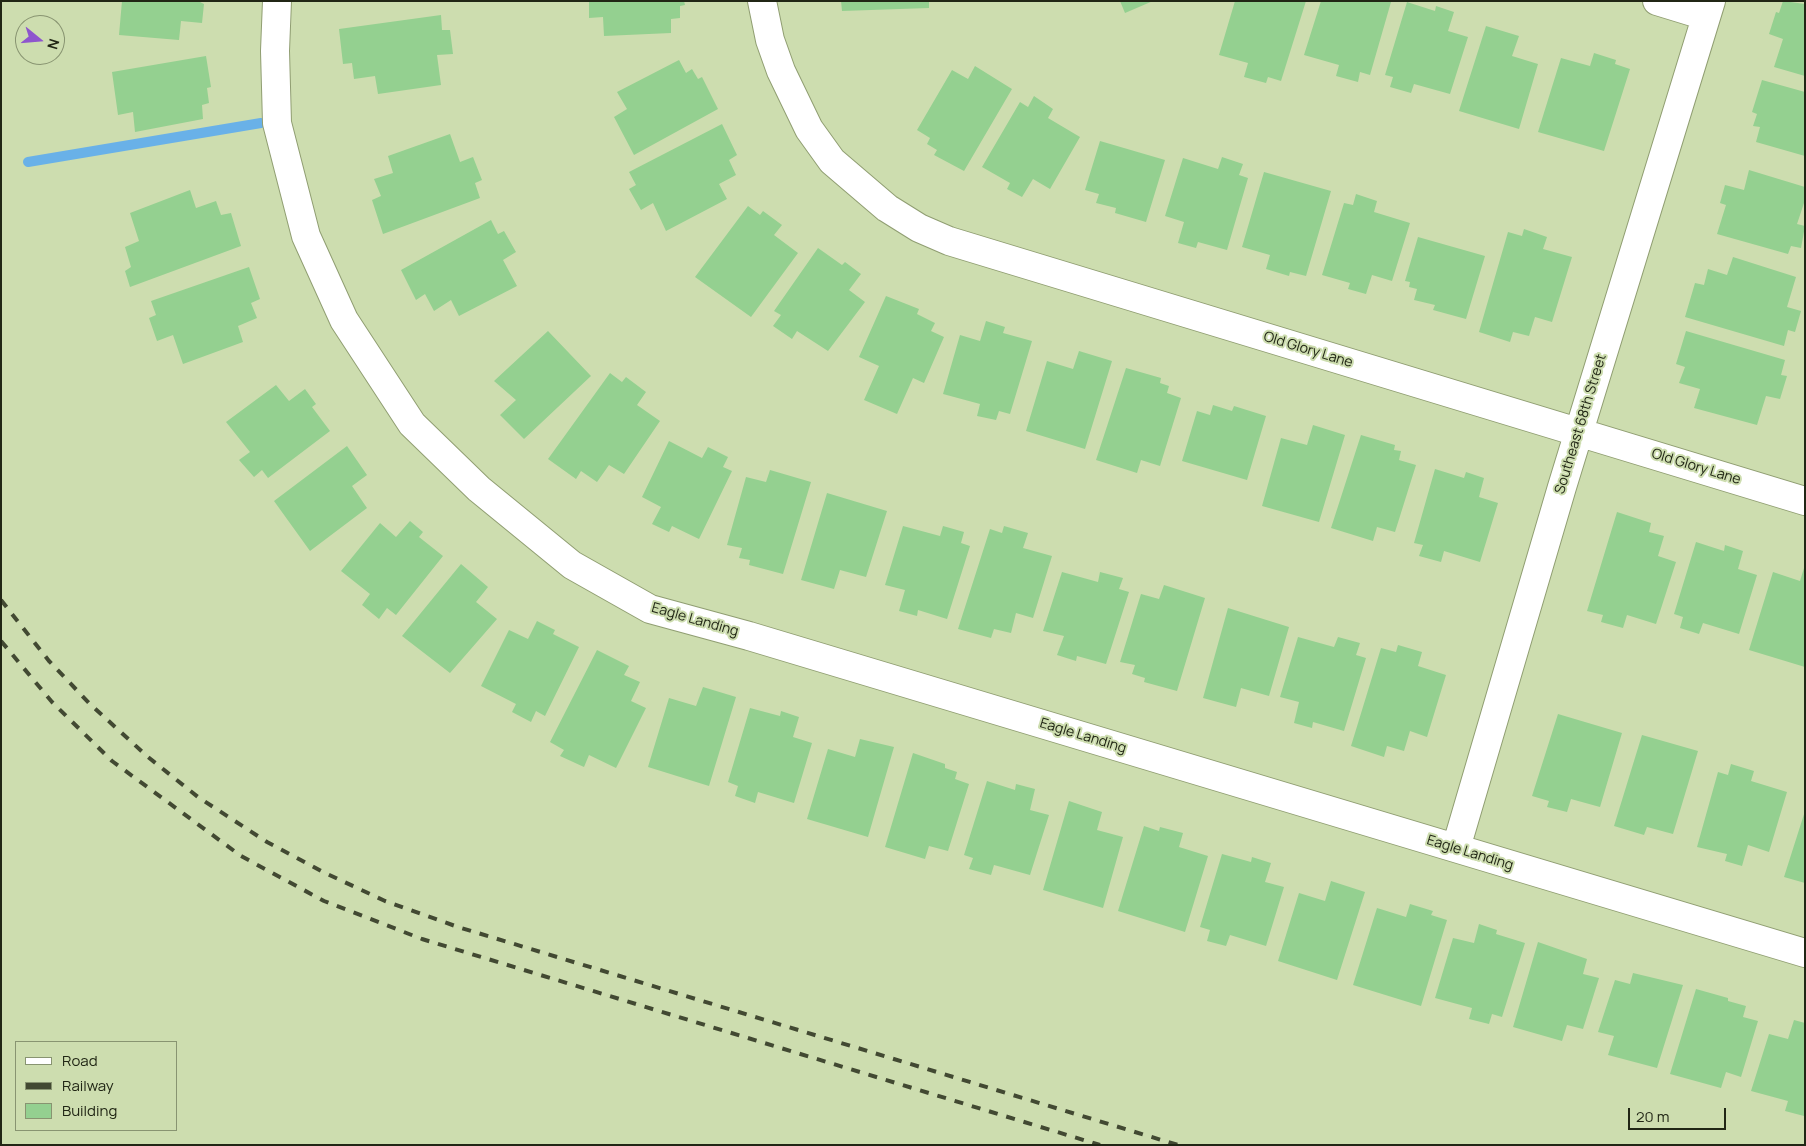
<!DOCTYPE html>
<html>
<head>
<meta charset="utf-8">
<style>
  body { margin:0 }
  #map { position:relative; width:1806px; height:1146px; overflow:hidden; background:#cdddaf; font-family:Manrope,sans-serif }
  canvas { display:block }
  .frame { position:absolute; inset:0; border:2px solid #212615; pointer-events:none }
  .legend { position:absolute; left:15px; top:1041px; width:162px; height:90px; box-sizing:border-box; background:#cdddaf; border:1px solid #889471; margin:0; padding:6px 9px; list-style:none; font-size:15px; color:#212615 }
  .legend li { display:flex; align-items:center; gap:10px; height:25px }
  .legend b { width:25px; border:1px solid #889471 }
  .north { position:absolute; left:15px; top:15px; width:50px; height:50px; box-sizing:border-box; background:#cdddaf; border:1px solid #889471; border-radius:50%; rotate:107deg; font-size:14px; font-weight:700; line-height:20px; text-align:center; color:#212615 }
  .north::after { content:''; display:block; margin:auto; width:18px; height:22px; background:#8e55cd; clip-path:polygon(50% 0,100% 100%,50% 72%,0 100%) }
  .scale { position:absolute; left:1628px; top:1108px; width:98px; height:22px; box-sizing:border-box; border:2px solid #212615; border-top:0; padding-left:6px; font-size:15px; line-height:18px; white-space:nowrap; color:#212615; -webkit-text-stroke:4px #cdddaf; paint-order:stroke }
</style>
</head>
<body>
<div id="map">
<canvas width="1806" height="1146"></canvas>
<div class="frame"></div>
<ul class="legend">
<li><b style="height:6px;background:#fff"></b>Road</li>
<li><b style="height:6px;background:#424932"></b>Railway</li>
<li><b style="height:14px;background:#94d090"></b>Building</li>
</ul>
<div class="north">N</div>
<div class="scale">20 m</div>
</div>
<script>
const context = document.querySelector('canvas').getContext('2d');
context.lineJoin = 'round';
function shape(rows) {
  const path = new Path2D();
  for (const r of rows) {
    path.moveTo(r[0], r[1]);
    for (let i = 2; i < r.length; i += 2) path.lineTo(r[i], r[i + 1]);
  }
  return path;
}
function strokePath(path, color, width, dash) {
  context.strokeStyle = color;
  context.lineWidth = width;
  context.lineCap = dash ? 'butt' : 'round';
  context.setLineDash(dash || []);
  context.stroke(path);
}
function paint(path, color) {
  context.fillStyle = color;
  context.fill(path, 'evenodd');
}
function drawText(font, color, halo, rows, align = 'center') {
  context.font = font + ' Manrope,sans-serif';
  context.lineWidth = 4;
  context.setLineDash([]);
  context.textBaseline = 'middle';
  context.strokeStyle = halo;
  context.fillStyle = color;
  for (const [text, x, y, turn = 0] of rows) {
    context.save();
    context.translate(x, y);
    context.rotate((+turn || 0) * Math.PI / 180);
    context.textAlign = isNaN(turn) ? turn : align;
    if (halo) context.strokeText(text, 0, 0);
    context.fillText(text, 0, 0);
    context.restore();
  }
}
strokePath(shape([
  [28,162,261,123]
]), '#69b1e8', 10);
paint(shape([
  [122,1,198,1,204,4,202,23,181,21,179,40,119,35],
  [589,1,684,1,685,5,680,6,680,18,671,19,671,33,604,36,603,17,589,18],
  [841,1,929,1,929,8,842,11],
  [1120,1,1153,1,1125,13],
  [1235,1,1306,1,1281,81,1268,77,1266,83,1244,77,1248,63,1219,55],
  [1321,1,1391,2,1370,75,1360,72,1358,82,1336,76,1339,65,1304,55],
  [1783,1,1805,4,1805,76,1774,67,1783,39,1769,34,1776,12,1779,13],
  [1407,2,1435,11,1436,6,1454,12,1448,31,1468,37,1450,94,1414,84,1411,93,1390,87,1393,77,1385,75],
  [441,15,442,30,450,30,453,54,437,55,441,85,378,94,375,76,354,79,352,63,343,64,339,29],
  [1486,26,1519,36,1512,56,1538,64,1519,129,1459,111],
  [1594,53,1616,60,1615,64,1630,69,1604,151,1538,132,1561,58,1590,66],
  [206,56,211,87,207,88,209,103,202,105,203,119,135,132,133,112,118,115,112,72],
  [679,60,686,73,692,69,698,79,702,77,718,109,634,155,614,117,627,109,617,92],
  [975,66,1012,89,964,171,934,155,937,150,927,144,930,138,917,130,952,70,968,79],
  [1762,80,1805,92,1805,156,1756,142,1760,127,1753,126,1757,114,1752,112],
  [1034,96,1053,109,1048,118,1080,137,1050,189,1033,179,1022,197,1007,189,1010,183,982,167,1020,102,1028,107],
  [722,124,737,155,729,160,736,175,719,184,727,199,666,231,653,203,641,210,629,189,636,185,629,172],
  [450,134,460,162,473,157,482,180,475,183,480,198,383,234,372,200,381,196,374,179,393,173,388,156],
  [1100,141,1165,160,1146,222,1115,213,1116,208,1096,203,1099,194,1085,190],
  [1222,157,1243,164,1239,175,1248,178,1227,250,1198,242,1196,248,1178,243,1184,222,1165,216,1183,158,1218,169],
  [1749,170,1805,187,1805,200,1797,224,1805,226,1801,248,1791,246,1788,254,1717,234,1726,205,1720,203,1725,185,1744,190],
  [1264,172,1331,191,1306,276,1290,272,1289,276,1266,269,1270,255,1242,247],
  [190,190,196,208,216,201,221,215,231,213,241,246,130,287,125,271,131,267,125,247,139,241,130,213],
  [1356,194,1377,201,1374,212,1410,223,1392,281,1372,275,1366,294,1348,289,1350,283,1322,275,1344,203,1353,205],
  [748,206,760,215,763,211,782,225,774,235,798,253,751,317,695,277],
  [491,220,498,234,504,231,516,252,503,260,517,286,459,316,451,300,434,311,425,294,416,300,401,270],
  [1524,229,1547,237,1543,249,1572,257,1552,322,1535,317,1529,336,1513,332,1510,342,1479,332,1508,232,1522,236],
  [1418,237,1485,256,1466,319,1433,310,1435,305,1414,300,1417,289,1409,287,1410,282,1405,281],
  [818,248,842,265,845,262,861,274,849,290,865,302,828,351,797,331,792,339,773,326,781,315,774,311],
  [1733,257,1796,277,1787,307,1801,311,1795,332,1788,330,1784,346,1685,317,1695,283,1704,285,1708,269,1727,275],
  [249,267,260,299,251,303,257,318,238,326,243,342,183,364,173,335,157,341,149,318,156,315,151,301],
  [886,296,919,309,917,314,935,323,931,331,944,337,924,383,913,378,897,414,864,400,879,366,859,357],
  [986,321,1005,327,1003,333,1032,341,1010,414,999,411,996,420,977,416,980,404,943,394,960,335,980,341],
  [548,331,591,376,524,439,500,415,516,400,494,381],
  [1686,331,1785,360,1781,375,1787,376,1780,399,1766,396,1757,425,1694,408,1700,389,1679,383,1685,367,1676,364],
  [1079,351,1112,361,1085,449,1026,431,1047,361,1073,369],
  [1126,368,1161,378,1160,383,1169,386,1167,393,1181,398,1160,466,1141,460,1137,473,1096,460],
  [610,373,622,382,626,377,646,392,637,405,660,421,624,474,609,465,597,482,581,471,576,479,548,459],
  [276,385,289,401,305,389,316,404,312,407,330,431,268,478,262,470,254,477,239,460,250,452,226,422],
  [1213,405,1232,411,1234,406,1266,416,1247,480,1182,461,1197,411,1210,415],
  [1313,425,1345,435,1319,522,1262,506,1281,438,1307,445],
  [1361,435,1395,445,1394,450,1401,451,1399,460,1416,465,1395,532,1377,527,1373,541,1331,528],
  [669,441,702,458,708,447,728,457,723,467,732,471,699,539,672,526,669,532,652,524,661,507,642,497],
  [347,446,367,475,352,486,367,508,310,551,274,501],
  [1435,469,1464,478,1466,472,1484,478,1479,497,1498,503,1480,562,1444,551,1441,562,1419,556,1423,545,1414,543],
  [770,470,811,482,783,574,749,565,750,560,739,558,742,548,727,545,746,477,766,482],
  [827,493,887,511,866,577,840,570,834,589,801,580],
  [1617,512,1651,523,1649,532,1664,536,1658,556,1676,562,1656,624,1627,615,1623,628,1601,622,1603,615,1587,611],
  [410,521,423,532,419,537,443,556,396,615,387,608,379,619,362,605,370,594,341,571,380,523,396,537],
  [903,526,940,536,943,526,964,532,961,543,970,546,947,619,918,610,917,616,899,611,905,590,885,585],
  [1004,526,1028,533,1023,548,1052,556,1033,618,1016,613,1011,633,994,629,991,638,958,629,990,529,1002,533],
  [1696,542,1724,551,1725,545,1743,551,1738,569,1757,575,1739,634,1703,623,1699,634,1680,628,1683,617,1674,614],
  [461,564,488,587,476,602,497,619,450,673,402,636],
  [1804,568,1805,568,1805,667,1749,650,1773,572,1800,581],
  [1062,572,1098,582,1100,572,1123,578,1119,589,1129,592,1106,664,1077,656,1076,661,1057,655,1064,636,1043,631],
  [1164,585,1205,598,1177,691,1144,682,1145,678,1132,674,1135,665,1120,662,1141,594,1159,599],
  [1228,608,1289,627,1269,696,1241,688,1236,707,1203,698],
  [537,621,555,630,553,634,579,647,545,716,536,711,531,722,512,712,516,704,481,686,509,630,528,639],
  [1298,637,1334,647,1338,637,1360,643,1356,655,1366,658,1344,731,1313,722,1312,728,1294,723,1299,702,1280,697],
  [1398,645,1422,652,1418,666,1446,675,1427,737,1410,731,1404,751,1387,746,1384,757,1351,746,1381,648,1396,652],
  [597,650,629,666,624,675,640,682,631,701,646,708,616,768,589,755,584,767,560,756,564,750,550,742],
  [703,687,736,697,709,786,648,767,669,698,696,706],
  [750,708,780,716,781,711,799,717,793,737,812,743,794,803,758,792,755,803,735,796,738,786,728,782],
  [1558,714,1622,733,1600,807,1571,799,1567,812,1547,807,1549,801,1532,796],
  [1642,735,1698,751,1673,834,1647,827,1644,835,1614,826],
  [860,739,894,747,868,837,807,819,828,749,855,757],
  [913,753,945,764,945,768,957,772,955,779,969,784,948,851,929,846,925,859,885,847],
  [1731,764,1754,771,1751,781,1787,792,1769,852,1748,845,1742,866,1725,861,1727,854,1697,847,1718,772,1728,775],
  [987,781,1015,790,1016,784,1035,789,1030,810,1049,815,1030,875,994,865,991,875,969,869,973,858,964,855],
  [1069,801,1102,812,1097,830,1123,837,1103,908,1043,890],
  [1805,811,1805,883,1784,877],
  [1144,826,1159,831,1160,827,1183,833,1179,847,1208,856,1185,932,1118,911],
  [1222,854,1251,862,1252,857,1271,863,1265,882,1284,887,1266,946,1230,935,1226,946,1207,941,1210,930,1200,927],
  [1331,881,1365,892,1337,980,1278,961,1299,893,1325,901],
  [1410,904,1433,911,1431,915,1447,920,1421,1006,1353,985,1377,908,1406,917],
  [1479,924,1497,930,1496,934,1525,943,1502,1017,1492,1014,1489,1024,1469,1019,1472,1008,1435,998,1453,938,1474,943],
  [1538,942,1587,959,1583,974,1599,978,1583,1029,1567,1025,1562,1041,1513,1027],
  [1633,973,1683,985,1657,1068,1608,1055,1614,1036,1598,1032,1615,980,1630,984],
  [1696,989,1728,998,1728,1001,1746,1006,1743,1017,1758,1021,1741,1077,1726,1072,1721,1088,1670,1074],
  [1794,1020,1805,1023,1804,1116,1785,1111,1788,1101,1751,1091,1769,1034,1788,1039]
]), '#94d090');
const minor = shape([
  [277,1,275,51,277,123,306,236,344,320,412,424,479,489,572,565,650,609,749,636,1805,953],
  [762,1,770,40,781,71,809,129,832,161,887,208,919,228,949,241,1805,501],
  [1657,1,1706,16],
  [1456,848,1562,487,1711,1]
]);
strokePath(minor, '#909e72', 30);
strokePath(minor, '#fff', 28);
strokePath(shape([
  [1,600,49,661,90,704,148,757,198,797,267,842,323,872,385,901,458,927,1178,1145],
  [1,641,52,702,112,761,241,856,324,901,422,939,1100,1145]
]), '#424932', 4, [9, 9]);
drawText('14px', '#212615', '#cdddaf', [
  ["Old Glory Lane",1308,350,17],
  ["Southeast 68th Street",1581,424,-73],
  ["Old Glory Lane",1696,467,17],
  ["Eagle Landing",695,620,16],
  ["Eagle Landing",1083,736,17],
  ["Eagle Landing",1470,853,17]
]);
</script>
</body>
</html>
